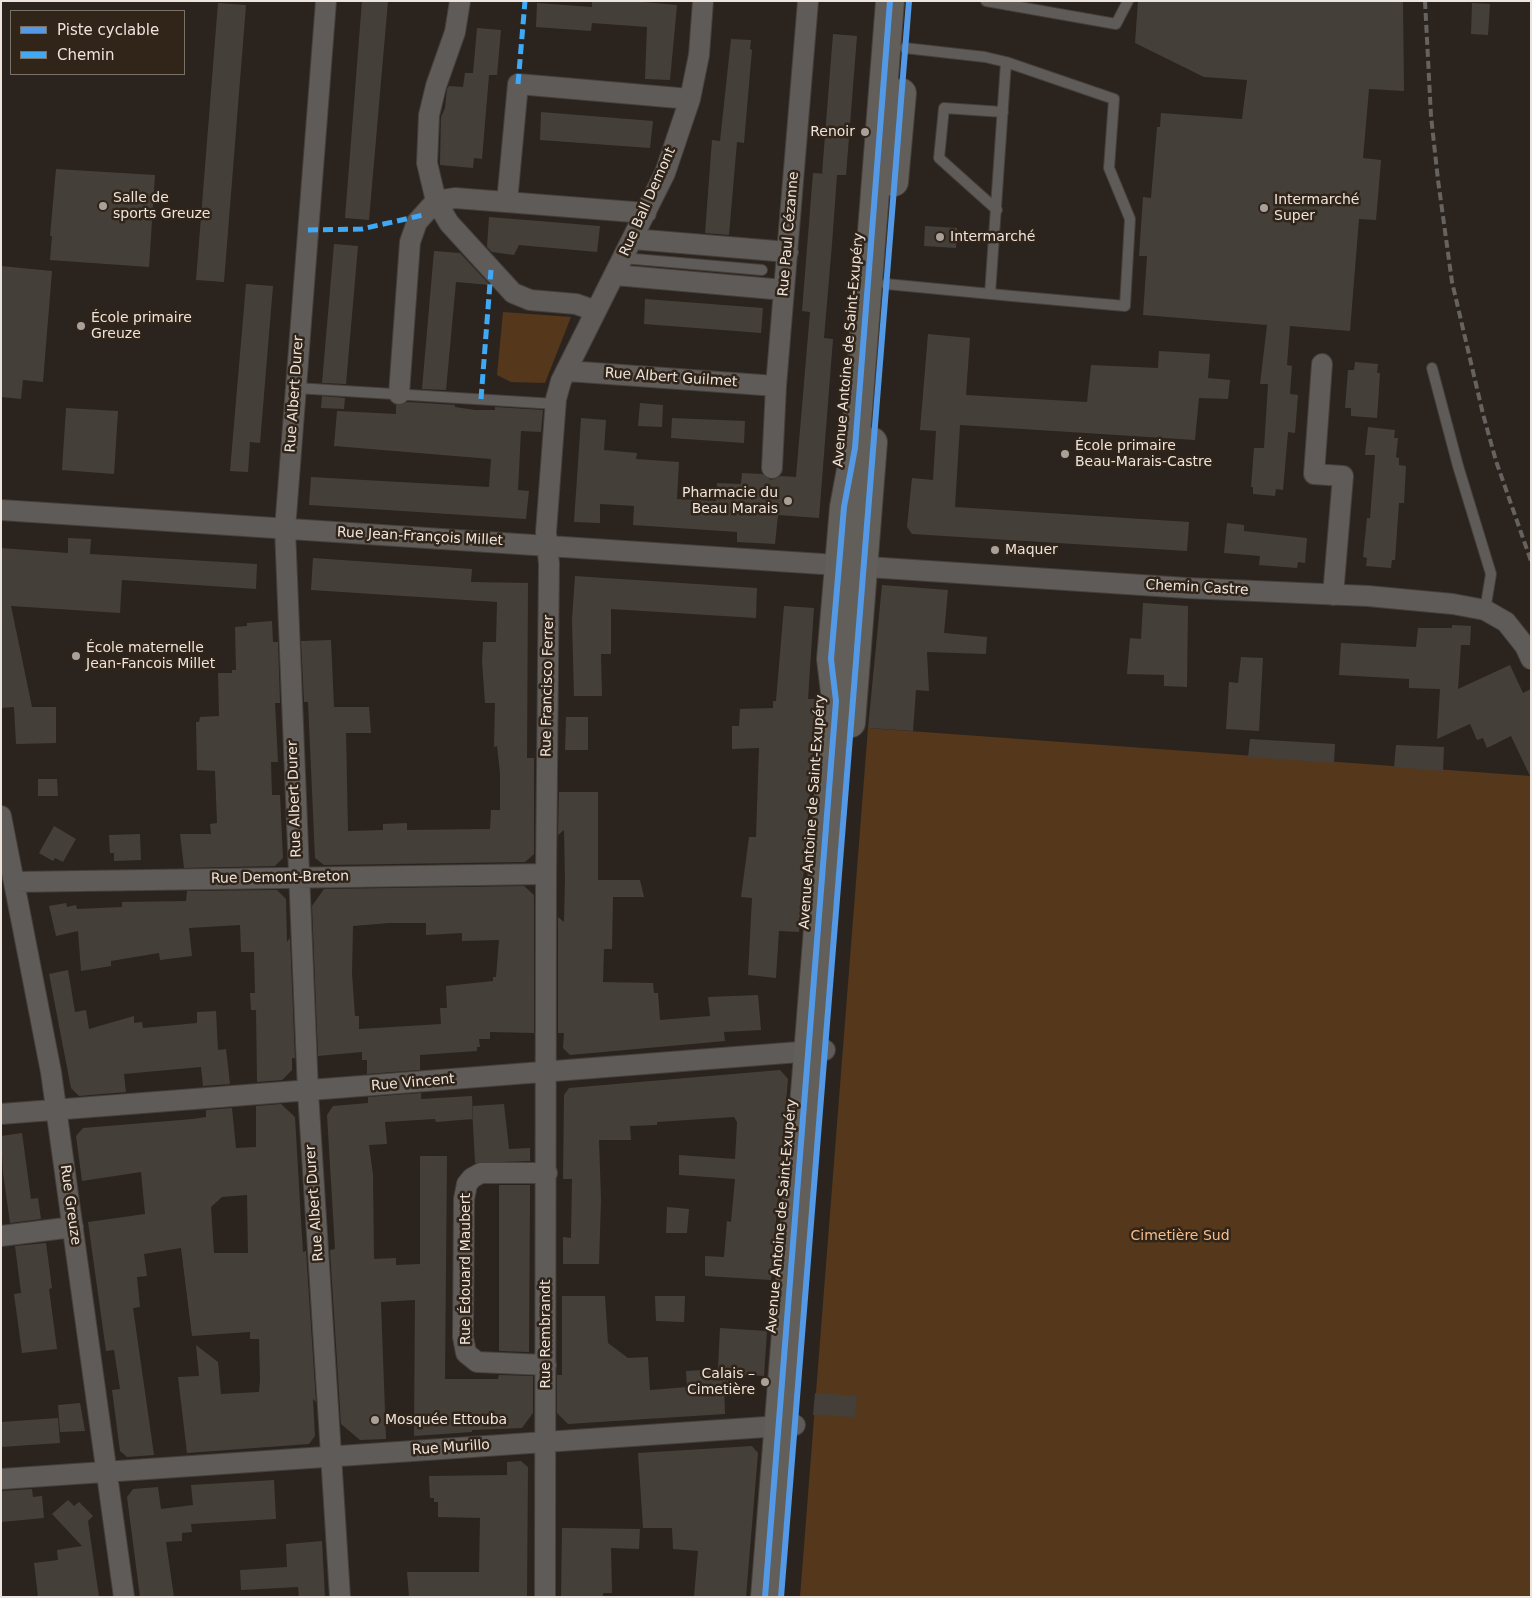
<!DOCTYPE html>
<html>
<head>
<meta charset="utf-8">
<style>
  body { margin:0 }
  #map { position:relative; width:1532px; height:1598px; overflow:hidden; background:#2b241e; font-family:"DejaVu Sans",sans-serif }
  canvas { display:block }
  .frame { position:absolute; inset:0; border:2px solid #ede4dd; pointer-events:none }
  .legend { position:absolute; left:10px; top:10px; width:175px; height:65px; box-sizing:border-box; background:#312418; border:1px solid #7c7167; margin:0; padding:6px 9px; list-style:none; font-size:15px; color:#ede4dd }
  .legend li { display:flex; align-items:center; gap:10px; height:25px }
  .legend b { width:25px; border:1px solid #7c7167 }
</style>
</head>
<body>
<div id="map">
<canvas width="1532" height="1598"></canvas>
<div class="frame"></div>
<ul class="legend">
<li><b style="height:6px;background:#5399e6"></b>Piste cyclable</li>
<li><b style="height:6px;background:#3fa9f5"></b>Chemin</li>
</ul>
</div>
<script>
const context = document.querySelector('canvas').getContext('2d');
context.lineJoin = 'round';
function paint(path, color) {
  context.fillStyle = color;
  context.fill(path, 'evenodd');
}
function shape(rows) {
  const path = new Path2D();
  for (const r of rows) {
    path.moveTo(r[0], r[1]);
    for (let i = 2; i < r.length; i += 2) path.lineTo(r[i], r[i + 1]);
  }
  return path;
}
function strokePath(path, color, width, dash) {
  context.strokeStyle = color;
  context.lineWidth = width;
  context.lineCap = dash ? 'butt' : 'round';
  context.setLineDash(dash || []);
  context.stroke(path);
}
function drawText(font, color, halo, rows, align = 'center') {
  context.font = font + ' "DejaVu Sans",sans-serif';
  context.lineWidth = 5;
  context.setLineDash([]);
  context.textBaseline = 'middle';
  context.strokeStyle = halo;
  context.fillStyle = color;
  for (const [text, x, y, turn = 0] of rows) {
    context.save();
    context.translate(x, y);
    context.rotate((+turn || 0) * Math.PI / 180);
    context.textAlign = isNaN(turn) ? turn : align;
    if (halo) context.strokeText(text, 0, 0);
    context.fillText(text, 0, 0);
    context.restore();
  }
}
paint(shape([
  [503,312,571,317,545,383,511,382,497,375],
  [868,728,1531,776,1531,1597,800,1597]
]), '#55371b');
paint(shape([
  [362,1,388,1,369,220,345,218],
  [592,1,632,1,677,5,670,80,645,79,647,27,592,23,591,31,536,27,537,3,592,7],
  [1138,1,1403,1,1404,91,1369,89,1363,158,1381,160,1376,220,1359,219,1350,331,1290,326,1287,365,1292,366,1290,394,1298,395,1295,433,1288,432,1283,490,1276,489,1275,496,1253,494,1253,487,1251,487,1254,448,1264,448,1268,384,1260,384,1267,325,1143,315,1147,256,1139,256,1143,197,1151,198,1157,127,1160,127,1161,113,1242,119,1247,80,1204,77,1135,43],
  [218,3,246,5,224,282,196,280],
  [1472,3,1490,4,1488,35,1471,34],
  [477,28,501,30,497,75,489,75,482,159,474,158,473,168,440,165,441,117,445,108,447,89,449,86,463,87,465,73,473,73],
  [833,34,857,36,846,175,837,175,832,244,824,338,833,339,819,518,778,515,775,544,737,542,737,532,633,525,634,506,600,504,600,523,574,522,581,418,606,420,604,450,637,453,636,459,679,462,677,499,716,501,717,483,741,484,742,473,762,474,771,480,781,476,796,477,810,312,802,311,813,173,827,174,822,174],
  [731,39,751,40,750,49,752,50,744,143,737,142,729,235,705,233,712,140,720,141],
  [541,112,653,121,650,148,540,140],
  [56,169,155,175,149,267,50,260,52,236,50,236],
  [489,217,600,226,597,252,519,245,514,255,492,252,487,247],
  [925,226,957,228,956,248,924,246],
  [334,244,358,246,346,384,322,383],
  [434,251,460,253,490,285,456,282,446,390,422,389],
  [1,266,52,271,43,382,23,380,21,399,1,397],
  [246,284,273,286,260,443,250,442,248,472,230,471],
  [645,299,763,308,761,333,644,324],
  [928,334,970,338,966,395,1087,402,1091,365,1158,368,1159,351,1210,354,1208,378,1230,380,1228,399,1199,398,1195,440,960,425,955,507,1189,522,1187,551,912,534,907,527,912,478,933,480,936,431,920,430],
  [1355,362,1378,364,1377,373,1380,373,1377,418,1351,416,1351,408,1345,408,1348,370,1354,370],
  [322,396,345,398,344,409,321,408],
  [408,402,455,405,455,407,475,410,495,410,495,407,543,410,541,432,521,431,518,490,529,491,526,519,309,505,311,477,489,487,491,459,334,446,337,411,396,414,396,405],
  [640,403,663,405,662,427,638,426],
  [66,408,118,411,114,474,62,470],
  [672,418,745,421,744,443,671,438],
  [1368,427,1395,430,1394,438,1398,438,1396,457,1399,458,1399,465,1406,466,1404,503,1399,503,1395,560,1392,560,1391,568,1366,566,1367,558,1363,557,1367,518,1370,518,1375,455,1365,455],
  [1227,523,1244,525,1244,531,1307,538,1305,563,1298,562,1297,568,1259,565,1260,556,1224,553],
  [68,538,91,539,90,554,257,564,256,589,122,580,120,613,11,606,32,707,56,707,56,743,16,744,14,707,1,708,1,548,68,553],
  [313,558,472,569,471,582,528,583,527,758,534,758,534,854,525,862,324,865,315,858,308,702,304,702,301,641,331,640,334,707,369,707,371,733,346,733,348,831,383,830,383,824,407,823,407,830,490,829,491,810,500,810,500,773,497,746,494,747,495,703,485,703,482,662,483,642,496,642,497,602,311,590],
  [575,576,757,588,756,618,611,609,611,654,601,654,602,696,574,696,572,620],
  [882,585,948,590,944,633,987,637,986,654,927,652,929,691,916,690,913,731,868,728],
  [1143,603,1188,606,1187,687,1164,686,1164,675,1127,674,1130,638,1141,639],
  [784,606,814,608,808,699,817,699,799,932,779,931,776,978,748,975,752,898,741,897,749,837,756,837,759,748,732,749,732,726,739,726,740,709,773,708,773,701,776,701],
  [272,621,273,642,278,642,280,703,275,703,278,762,271,762,272,795,280,795,283,858,275,866,184,868,180,834,211,834,210,824,217,823,215,771,197,770,196,722,199,722,200,717,219,716,218,673,232,673,232,670,236,670,235,627,247,626,247,623],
  [1452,625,1471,626,1470,645,1461,645,1458,689,1510,665,1523,693,1531,689,1531,778,1511,736,1487,748,1483,738,1477,740,1470,724,1437,739,1440,689,1409,688,1409,679,1339,675,1341,643,1416,647,1418,628,1452,628],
  [1241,657,1263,658,1259,731,1226,729,1229,682,1238,683],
  [566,717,588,717,588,750,565,750],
  [1250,739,1335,744,1334,763,1248,757],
  [1396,745,1444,747,1443,771,1394,767],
  [38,779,57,779,58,796,38,796],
  [559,792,598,792,598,880,640,880,644,897,613,897,612,949,604,949,603,982,653,983,654,993,658,993,660,1020,710,1016,708,997,758,995,761,1030,724,1032,725,1041,570,1055,563,1048,564,1033,558,1033,558,917,564,922,565,880,564,830,558,835],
  [54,826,76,839,63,862,55,858,53,861,39,853],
  [140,834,141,860,114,861,114,853,110,853,109,835],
  [524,886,534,895,534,1033,490,1032,490,1039,479,1039,480,1047,477,1047,477,1051,420,1055,420,1070,367,1074,367,1060,362,1060,362,1052,318,1056,312,906,324,889],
  [389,923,426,923,426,935,462,933,462,941,499,940,496,977,493,977,493,981,446,986,447,1008,440,1008,441,1024,359,1029,359,1016,355,1016,352,974,353,926],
  [277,890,286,899,287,942,290,938,295,1058,292,1058,292,1070,282,1080,257,1082,256,1010,251,1010,250,993,255,993,254,952,241,952,240,925,189,928,192,956,160,960,159,953,111,961,111,966,81,971,78,931,56,936,49,906,66,903,67,907,76,905,77,909,122,907,122,902,186,901,187,891],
  [68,970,75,1012,86,1010,89,1029,134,1016,134,1023,142,1022,143,1028,197,1023,197,1012,216,1011,218,1050,226,1049,230,1084,203,1086,201,1067,124,1074,126,1092,79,1096,71,1088,49,974],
  [780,1070,788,1079,771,1280,705,1276,705,1256,724,1257,727,1221,731,1222,735,1179,679,1175,679,1155,735,1159,737,1122,734,1117,657,1122,657,1125,630,1126,631,1140,599,1140,601,1199,599,1264,563,1264,563,1237,571,1238,572,1179,563,1179,564,1095,569,1088],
  [421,1093,421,1099,472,1096,473,1119,436,1122,435,1119,385,1122,387,1144,369,1145,373,1175,374,1259,396,1258,396,1265,420,1264,420,1156,447,1156,445,1379,498,1379,499,1375,533,1376,533,1413,522,1428,472,1430,472,1432,414,1436,415,1300,381,1302,386,1439,360,1440,341,1424,330,1250,335,1249,327,1115,333,1106,368,1103,368,1097],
  [281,1104,295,1117,301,1220,303,1252,306,1251,316,1402,313,1399,315,1436,309,1444,187,1453,178,1377,199,1376,196,1345,218,1362,221,1394,259,1392,260,1380,259,1339,250,1339,250,1332,192,1336,181,1248,144,1254,147,1276,137,1277,140,1307,133,1308,154,1455,127,1457,120,1451,112,1390,120,1389,114,1350,106,1351,88,1222,145,1214,141,1172,82,1181,76,1136,83,1128,193,1119,206,1117,206,1110,232,1108,236,1148,256,1147,256,1106],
  [247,1195,248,1253,214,1253,211,1207,222,1197],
  [504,1104,509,1149,530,1148,530,1161,475,1163,472,1106],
  [22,1133,31,1199,38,1198,41,1219,10,1223,3,1173,1,1136],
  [499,1185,530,1185,529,1352,499,1351],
  [667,1207,689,1209,687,1233,666,1233],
  [46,1243,52,1288,49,1289,57,1349,22,1353,14,1294,21,1293,15,1246],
  [562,1296,605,1296,608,1343,628,1358,648,1357,650,1390,687,1387,686,1371,718,1369,720,1328,767,1331,764,1376,736,1374,736,1386,724,1384,725,1414,568,1424,557,1413,557,1375,562,1375],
  [655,1296,685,1296,684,1322,656,1321],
  [815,1393,857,1396,855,1417,813,1415],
  [80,1403,85,1431,60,1432,58,1405],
  [58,1418,60,1443,1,1447,1,1422],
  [752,1446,758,1453,746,1597,694,1597,698,1551,673,1549,672,1528,643,1528,638,1453],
  [521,1461,528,1467,527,1597,409,1597,407,1572,479,1572,480,1518,438,1517,438,1502,434,1502,434,1498,430,1498,429,1476,507,1475,507,1462],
  [274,1480,276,1519,191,1524,192,1532,182,1533,182,1541,166,1542,174,1597,140,1597,127,1497,133,1489,158,1487,161,1509,193,1505,191,1485],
  [32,1489,33,1497,42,1496,44,1518,1,1522,1,1491],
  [68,1500,74,1506,79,1502,93,1516,88,1521,99,1597,38,1597,34,1563,58,1560,57,1550,82,1546,52,1514],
  [562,1528,640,1529,639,1549,611,1548,612,1593,603,1593,603,1597,561,1597],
  [322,1541,325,1597,299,1597,298,1587,241,1590,240,1570,287,1567,286,1544]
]), '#453f3a');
const service = shape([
  [986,1,1116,24,1128,1],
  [905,48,985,57,1006,62],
  [997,210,939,158,944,108,1003,112],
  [623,258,762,270],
  [886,284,1012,296,1125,306,1130,219,1109,168,1114,99,1006,62,990,294],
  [1432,368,1458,466,1491,574,1485,610],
  [296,388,556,404]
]);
const minor = shape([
  [326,1,285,529,308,1092,340,1597],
  [460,1,455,32,436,86,429,115,427,163,436,201,449,223,513,293,530,300,576,304,596,311],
  [507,202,518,84,690,99],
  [633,239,788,252],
  [615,275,784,290],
  [1322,364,1314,474,1343,476,1333,595],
  [567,371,776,386],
  [399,394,410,242,417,222,436,201,455,198,646,213],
  [772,468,776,386,808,1],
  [1,510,1187,588,1368,596,1453,604,1485,610,1506,622,1525,646,1531,659],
  [1,816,51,1072,124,1597],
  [15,882,546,874],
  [1,1114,825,1050],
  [1,1236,73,1227],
  [546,1365,477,1362,466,1353,463,1337,464,1199,467,1184,472,1178,481,1173,547,1173],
  [1,1479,795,1425],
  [545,1597,546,874,549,564,546,532,556,399,561,381,665,173,690,99,699,55,703,1]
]);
const secondary = shape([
  [894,182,902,93],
  [851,723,873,442],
  [765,1597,836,701,831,659,844,507,855,448,890,1]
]);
strokePath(service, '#453f3a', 12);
strokePath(minor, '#453f3a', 22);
strokePath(secondary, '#453f3a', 30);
strokePath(service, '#5f5b59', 10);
strokePath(minor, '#5f5b59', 20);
strokePath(secondary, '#625e5a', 28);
strokePath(shape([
  [1425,1,1431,116,1438,180,1452,282,1483,414,1496,461,1531,561]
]), '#66625f', 4, [8, 4]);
strokePath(shape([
  [518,84,525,1],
  [308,230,362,229,423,215],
  [481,399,491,270]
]), '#3fa9f5', 5, [10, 5]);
strokePath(shape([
  [765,1597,836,701,831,659,844,507,855,448,890,1],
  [781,1597,909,1]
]), '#5399e6', 6);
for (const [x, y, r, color] of [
  [865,132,5,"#a9a19a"],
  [103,206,5,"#a9a19a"],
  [1264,208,5,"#a9a19a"],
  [940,237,5,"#a9a19a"],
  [81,326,5,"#a9a19a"],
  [1065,454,5,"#a9a19a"],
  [788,501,5,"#a9a19a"],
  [995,550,5,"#a9a19a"],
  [76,656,5,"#a9a19a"],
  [765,1382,5,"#a9a19a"],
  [375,1420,5,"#a9a19a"]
]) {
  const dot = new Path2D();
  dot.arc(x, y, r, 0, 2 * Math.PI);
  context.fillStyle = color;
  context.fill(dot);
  strokePath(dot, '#312418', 2);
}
drawText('14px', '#ede4dd', '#312418', [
  ["Renoir",855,132,"right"],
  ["Salle de",113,198],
  ["sports Greuze",113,214],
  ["Intermarché",1274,200],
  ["Super",1274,216],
  ["Intermarché",950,237],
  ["École primaire",91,318],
  ["Greuze",91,334],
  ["École primaire",1075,446],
  ["Beau-Marais-Castre",1075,462],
  ["Pharmacie du",778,493,"right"],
  ["Beau Marais",778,509,"right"],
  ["Maquer",1005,550],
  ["École maternelle",86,648],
  ["Jean-Fancois Millet",86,664],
  ["Calais –",755,1374,"right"],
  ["Cimetière",755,1390,"right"],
  ["Mosquée Ettouba",385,1420]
], 'left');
drawText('14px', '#ede4dd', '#312418', [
  ["Rue Ball Demont",648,202,-66],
  ["Rue Paul Cézanne",789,234,-85],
  ["Avenue Antoine de Saint-Exupéry",849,350,-85],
  ["Rue Albert Guilmet",671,378,4],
  ["Rue Albert Durer",295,394,-86],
  ["Rue Jean-François Millet",420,537,3],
  ["Chemin Castre",1197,588,3],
  ["Rue Francisco Ferrer",548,686,-89],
  ["Rue Albert Durer",295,799,-92],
  ["Avenue Antoine de Saint-Exupéry",813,812,-86],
  ["Rue Demont-Breton",280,878,-1],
  ["Rue Vincent",413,1083,-5],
  ["Rue Albert Durer",315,1203,-94],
  ["Rue Greuze",70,1205,82],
  ["Avenue Antoine de Saint-Exupéry",782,1216,-85],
  ["Rue Édouard Maubert",466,1269,-90],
  ["Rue Rembrandt",546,1334,-90],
  ["Rue Murillo",451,1448,-4]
]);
drawText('14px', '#f8bd8b', '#312418', [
  ["Cimetière Sud",1180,1236]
]);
</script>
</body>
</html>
